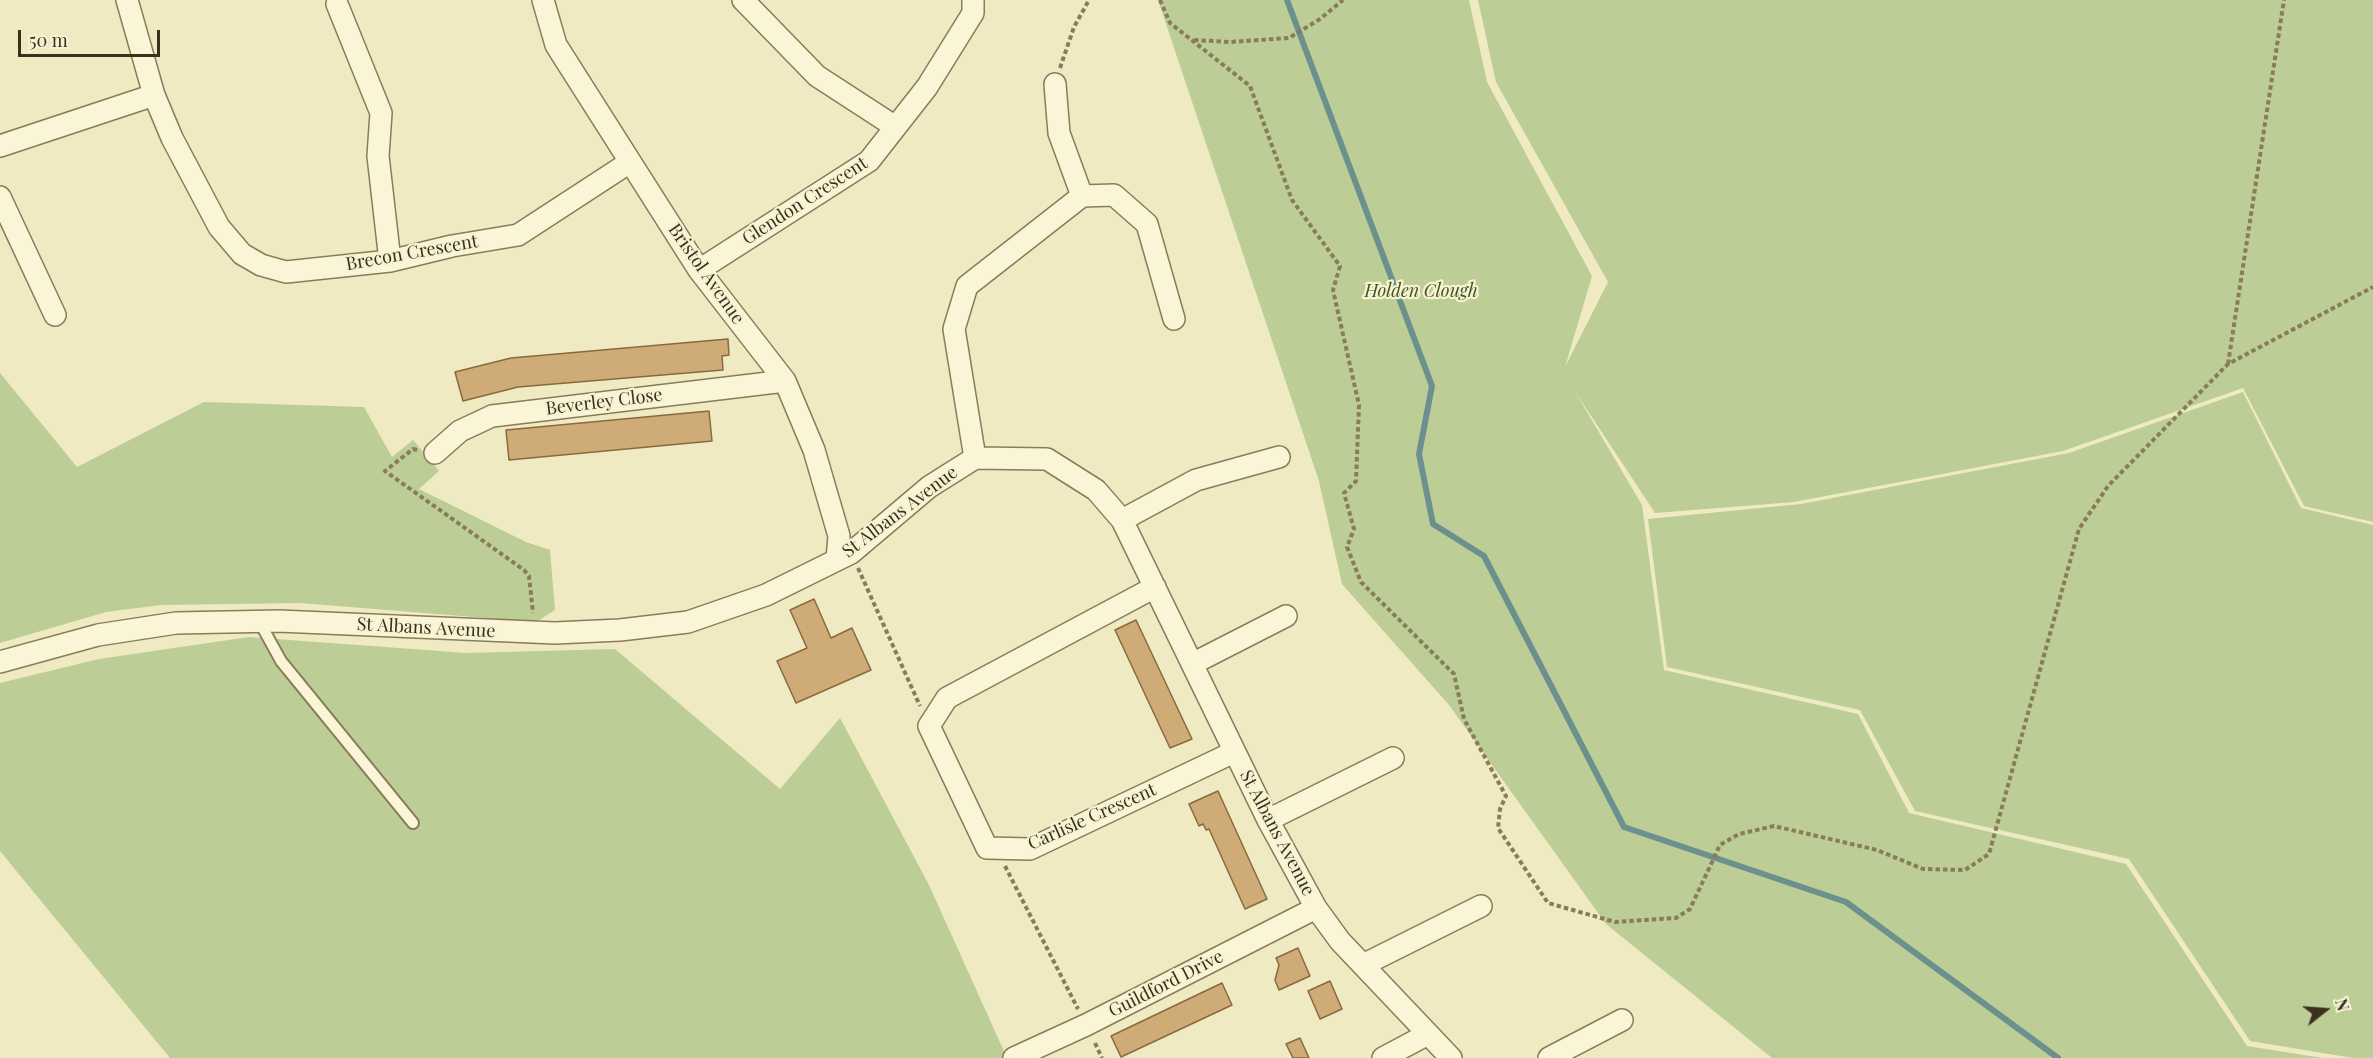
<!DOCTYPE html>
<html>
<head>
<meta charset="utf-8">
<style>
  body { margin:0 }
  #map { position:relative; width:2373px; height:1058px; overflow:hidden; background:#efeac2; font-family:"Playfair Display",serif }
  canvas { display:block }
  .north { position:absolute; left:2295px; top:980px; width:60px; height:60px; -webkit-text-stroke:4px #f6f2d2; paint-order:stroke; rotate:73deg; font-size:16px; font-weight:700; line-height:24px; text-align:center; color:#39301d }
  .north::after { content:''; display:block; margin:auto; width:21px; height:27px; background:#39301d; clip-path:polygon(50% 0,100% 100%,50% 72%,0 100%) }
  .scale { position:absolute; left:18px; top:30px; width:142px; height:27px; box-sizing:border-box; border:3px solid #39301d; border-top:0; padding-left:8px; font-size:18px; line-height:21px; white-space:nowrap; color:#39301d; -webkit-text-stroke:4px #f6f2d2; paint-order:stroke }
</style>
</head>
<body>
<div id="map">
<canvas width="2373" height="1058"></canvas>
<div class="north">N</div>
<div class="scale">50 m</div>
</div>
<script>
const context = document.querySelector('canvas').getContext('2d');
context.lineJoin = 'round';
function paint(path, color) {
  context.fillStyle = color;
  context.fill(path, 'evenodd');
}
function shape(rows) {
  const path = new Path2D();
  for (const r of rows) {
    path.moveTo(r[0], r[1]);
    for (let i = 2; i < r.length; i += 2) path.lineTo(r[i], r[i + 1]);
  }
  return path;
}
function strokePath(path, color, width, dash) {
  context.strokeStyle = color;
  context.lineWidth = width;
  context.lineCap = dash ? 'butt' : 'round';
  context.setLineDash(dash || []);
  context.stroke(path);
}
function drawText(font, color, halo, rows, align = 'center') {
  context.font = font + ' "Playfair Display",serif';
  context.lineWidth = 4.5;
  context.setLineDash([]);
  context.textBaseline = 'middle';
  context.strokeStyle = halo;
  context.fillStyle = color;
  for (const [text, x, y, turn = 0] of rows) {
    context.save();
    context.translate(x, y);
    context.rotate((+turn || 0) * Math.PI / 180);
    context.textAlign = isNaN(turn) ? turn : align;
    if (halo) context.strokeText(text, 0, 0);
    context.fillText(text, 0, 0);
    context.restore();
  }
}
paint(shape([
  [1158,0,1469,0,1487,82,1592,276,1565,367,1608,282,1496,82,1478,0,2373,0,2373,522,2304,506,2243,388,2063,451,1794,502,1655,513,1574,390,1642,505,1664,670,1858,714,1909,813,2126,864,2247,1046,2323,1058,1772,1058,1606,924,1449,705,1342,584,1319,481],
  [0,373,77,467,204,402,364,407,392,457,413,440,439,471,419,489,526,542,550,550,555,610,536,622,300,603,161,605,106,612,0,643],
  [2243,392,2301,508,2373,525,2373,1058,2353,1058,2250,1041,2129,859,1915,811,1860,710,1667,667,1648,519,1801,504,2069,453],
  [249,637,466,653,615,649,780,789,840,718,929,885,1007,1058,170,1058,0,851,0,683,99,659]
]), '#bccd96');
strokePath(shape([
  [1287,0,1432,386,1419,454,1433,524,1484,556,1624,827,1846,902,2058,1058]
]), '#6b908d', 6);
const building = shape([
  [728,339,729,355,722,356,723,370,518,387,463,401,455,372,511,358,728,339],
  [709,411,712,441,509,460,506,430,709,411],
  [814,599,831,638,852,628,871,670,796,703,777,661,807,648,790,610,814,599],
  [1136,620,1192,739,1170,748,1115,630,1136,620],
  [1218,791,1267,899,1245,909,1209,829,1206,830,1203,824,1199,826,1189,804,1218,791],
  [1298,948,1310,976,1279,990,1275,980,1279,965,1276,958,1298,948],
  [1330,981,1342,1009,1320,1019,1308,991,1330,981],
  [1222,983,1232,1005,1121,1057,1111,1036,1222,983],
  [1300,1038,1309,1058,1293,1058,1286,1044,1300,1038]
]);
paint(building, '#ceab77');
strokePath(building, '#896a3e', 1.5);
const lane = shape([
  [259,621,281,661,413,823]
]);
const street = shape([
  [127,0,154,95,172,138,219,227,242,254,261,265,286,272,390,261,452,246,518,235,630,162],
  [543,0,556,45,699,270,785,381,814,450,839,536,837,559],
  [743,0,817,76,894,126],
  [337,4,381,113,378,156,390,261],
  [1055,84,1059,133,1082,196],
  [0,146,154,95],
  [0,197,55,315],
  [699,270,869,161,927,87,973,13,973,0],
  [435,453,460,431,492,416,785,381],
  [975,458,954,329,967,286,1082,196,1114,195,1147,224,1174,319],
  [1122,520,1196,480,1279,457],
  [1155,587,947,698,929,726,987,848,1030,849,1234,752],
  [0,662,98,635,176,623,279,621,555,633,620,630,688,622,766,595,851,553,929,487,975,458,1047,459,1096,490,1122,520,1268,820,1316,908,1340,941,1451,1058],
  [1192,664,1286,616],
  [1268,820,1393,758],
  [1363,965,1481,906],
  [1014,1058,1086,1025,1316,908],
  [1383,1058,1428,1034],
  [1549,1058,1622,1020]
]);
strokePath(lane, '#897c59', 14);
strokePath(street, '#897c59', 24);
strokePath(shape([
  [1160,0,1170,23,1250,86,1292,200,1340,266,1333,290,1359,405,1356,481,1344,493,1354,529,1347,547,1361,582,1454,674,1464,719,1506,796,1500,809,1498,828,1548,903,1615,922,1676,918,1690,909,1720,845,1739,834,1774,826,1877,850,1923,869,1965,870,1989,854,2079,529,2108,486,2228,364,2373,287],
  [1194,40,1230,42,1289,38,1320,19,1343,0],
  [1060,68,1074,27,1089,0],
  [2228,364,2284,0],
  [417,450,413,449,385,471,524,570,529,576,533,613],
  [858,568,920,706],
  [1005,866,1078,1009],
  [1095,1043,1102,1058]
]), '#897c59', 4, [4.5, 3]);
strokePath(lane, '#f9f5d6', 10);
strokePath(street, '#f9f5d6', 21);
drawText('18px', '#39301d', '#f6f2d2', [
  ["Glendon Crescent",805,201,-33],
  ["Brecon Crescent",412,253,-10],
  ["Bristol Avenue",706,274,55],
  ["Beverley Close",604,402,-7],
  ["St Albans Avenue",900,512,-37],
  ["St Albans Avenue",426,628,3],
  ["Carlisle Crescent",1092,817,-24],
  ["St Albans Avenue",1277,833,62],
  ["Guildford Drive",1166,984,-27]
]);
drawText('italic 18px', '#405524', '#f6f2d2', [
  ["Holden Clough",1421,291]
]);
</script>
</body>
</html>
